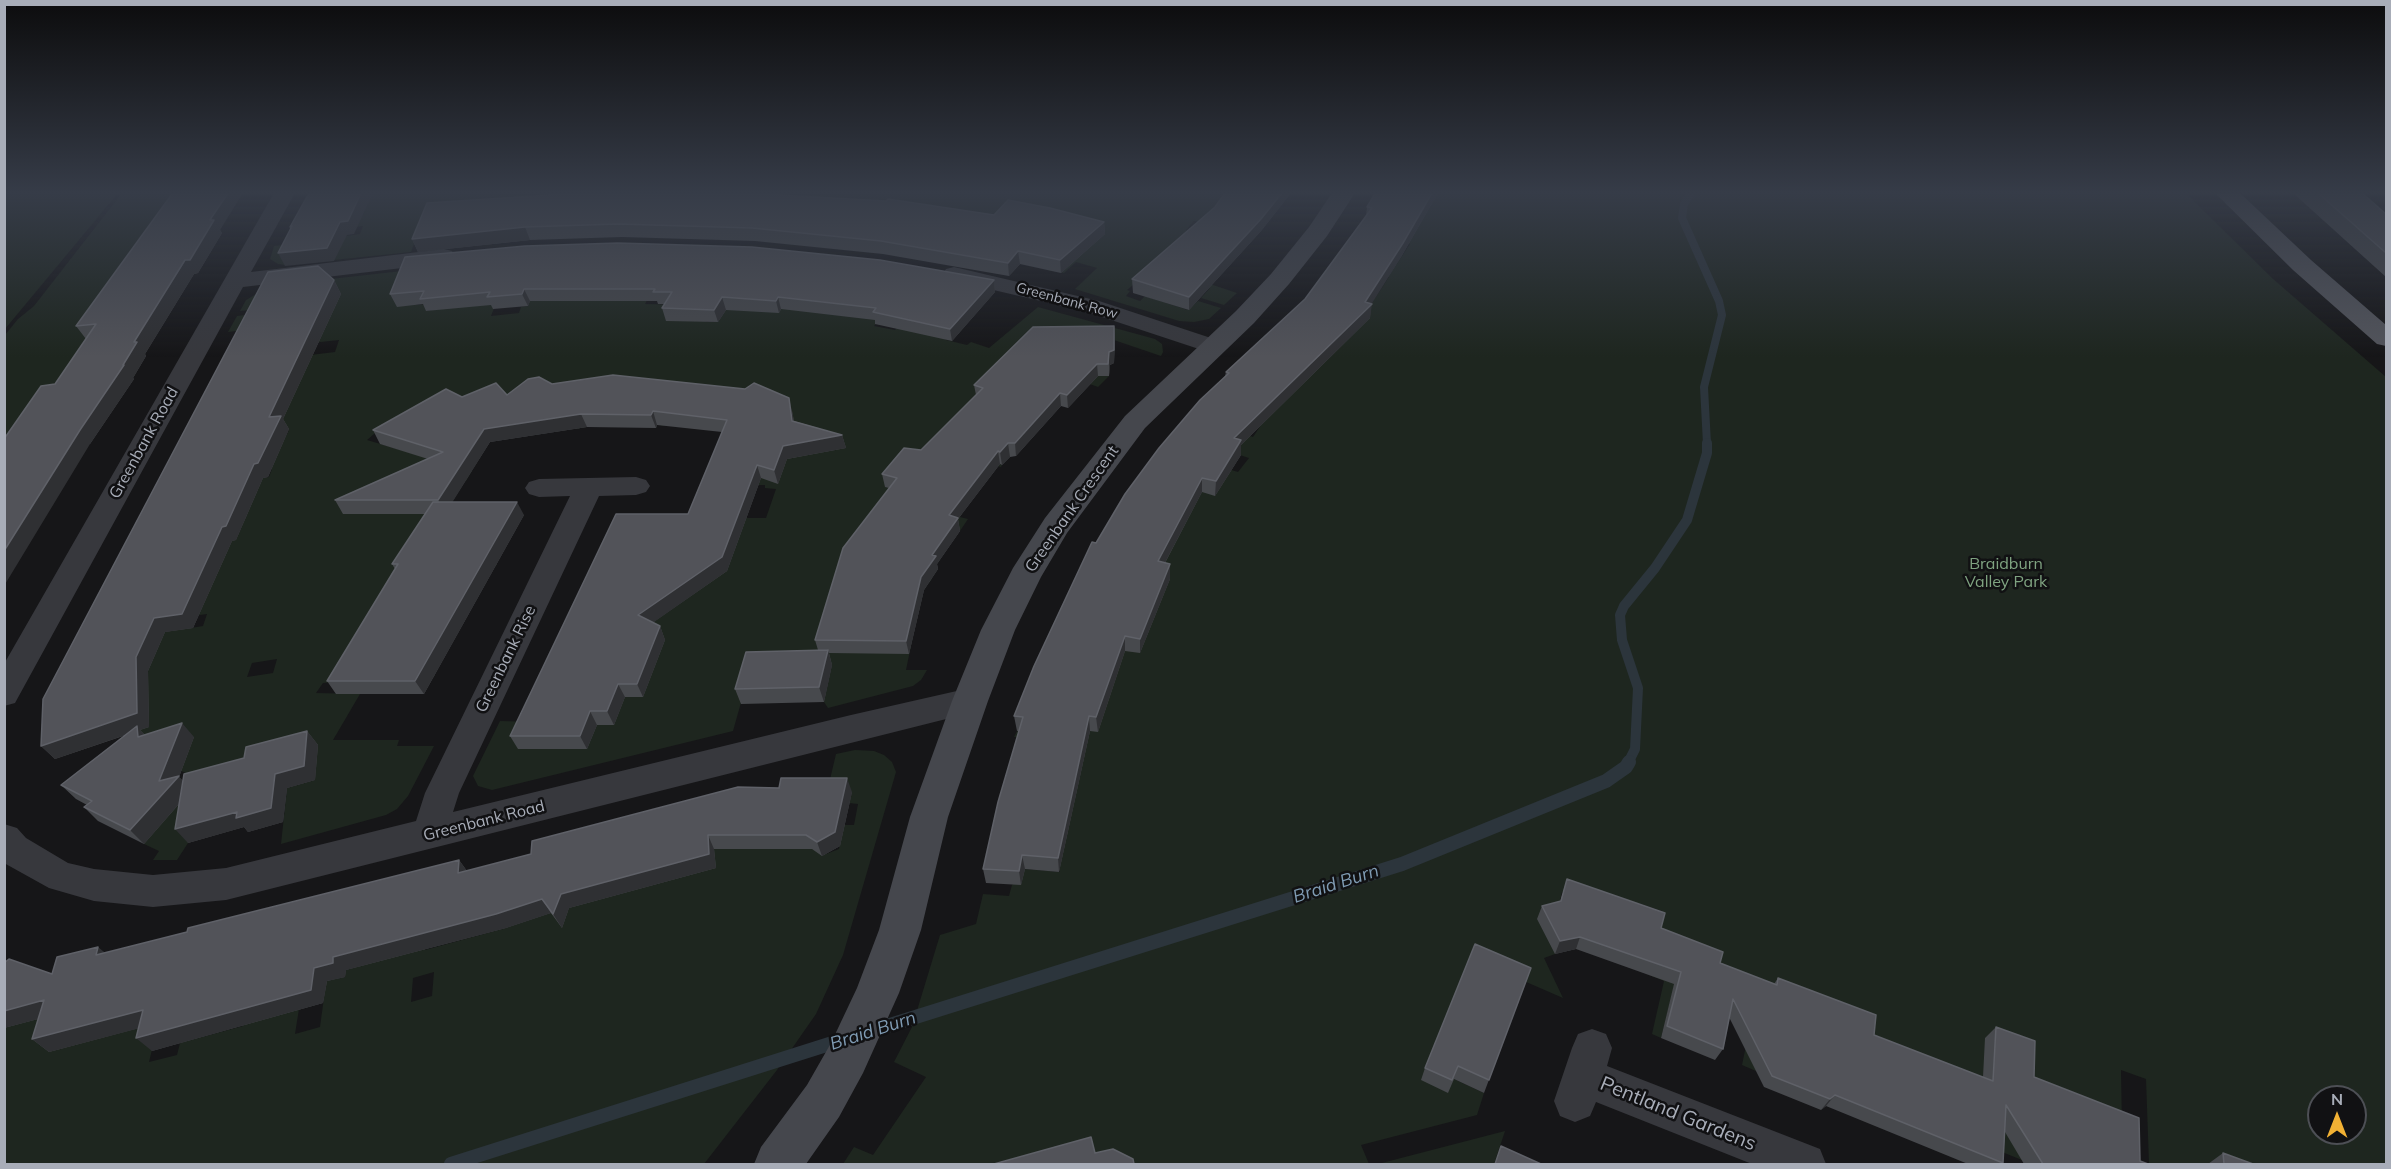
<!DOCTYPE html>
<html>
<head>
<meta charset="utf-8">
<style>
  body { margin:0 }
  #map { position:relative; width:2391px; height:1169px; overflow:hidden; background:#161618; font-family:Mulish,sans-serif }
  canvas { display:block }
  .frame { position:absolute; inset:0; border:6px solid #a8adb8; pointer-events:none }
  .north { position:absolute; left:2307px; top:1085px; width:60px; height:60px; box-sizing:border-box; background:#111113; border:2px solid #4d4f55; border-radius:50%; rotate:0deg; font-size:16px; font-weight:700; line-height:24px; text-align:center; color:#a8adb8 }
  .north::after { content:''; display:block; margin:auto; width:21px; height:27px; background:#f2b134; clip-path:polygon(50% 0,100% 100%,50% 72%,0 100%) }
</style>
</head>
<body>
<div id="map">
<canvas width="2391" height="1169"></canvas>
<div class="frame"></div>
<div class="north">N</div>
</div>
<script>
const context = document.querySelector('canvas').getContext('2d');
context.lineJoin = 'round';
function paint(path, color) {
  context.fillStyle = color;
  context.fill(path, 'evenodd');
}
function shape(rows) {
  const path = new Path2D();
  for (const r of rows) {
    path.moveTo(r[0], r[1]);
    for (let i = 2; i < r.length; i += 2) path.lineTo(r[i], r[i + 1]);
  }
  return path;
}
function strokePath(path, color, width, dash) {
  context.strokeStyle = color;
  context.lineWidth = width;
  context.lineCap = dash ? 'butt' : 'round';
  context.setLineDash(dash || []);
  context.stroke(path);
}
function drawText(font, color, halo, rows, align = 'center') {
  context.font = font + ' Mulish,sans-serif';
  context.lineWidth = 5;
  context.setLineDash([]);
  context.textBaseline = 'middle';
  context.strokeStyle = halo;
  context.fillStyle = color;
  for (const [text, x, y, turn = 0] of rows) {
    context.save();
    context.translate(x, y);
    context.rotate((+turn || 0) * Math.PI / 180);
    context.textAlign = isNaN(turn) ? turn : align;
    if (halo) context.strokeText(text, 0, 0);
    context.fillText(text, 0, 0);
    context.restore();
  }
}
paint(shape([
  [5,193,118,193,5,329,4,193],
  [122,193,198,193,175,233,221,229,115,326,166,320,165,322,93,330,5,470,5,335,18,319,34,306],
  [352,193,672,193,425,216,411,252,286,265,278,264,270,259,274,246,360,234,363,226,324,230,363,215,365,210],
  [686,193,1239,193,1204,223,1194,221,1186,230,1206,235,1210,284,1237,293,1224,305,1201,298,1210,288,1168,275,1138,281,1127,290,1130,291,1126,296,1140,301,1145,296,1188,310,1198,301,1221,308,1209,319,1194,322,1179,321,1075,289,1097,268,1076,262,1064,273,1047,270,1057,258,992,231],
  [1436,193,2186,193,2272,278,2386,377,2386,1164,2149,1164,2146,1079,2121,1070,2122,1128,2027,1162,2002,1152,1982,1092,1770,991,1756,1071,1742,1065,1757,992,1683,951,1661,1038,1652,1034,1664,981,1649,975,1662,911,1638,903,1635,917,1562,892,1557,914,1555,954,1544,958,1563,998,1471,958,1454,1079,1484,1093,1477,1115,1361,1145,1369,1164,843,1164,854,1147,873,1155,926,1077,894,1062,912,1027,940,935,976,924,983,894,1009,896,1012,885,1025,869,1060,872,1024,738,1014,737,1017,731,1052,737,1215,465,1238,472,1249,458,1234,453,1247,435,1253,437,1347,297,1372,303,1389,277,1367,271,1396,265,1410,244,1388,239],
  [2319,1097,2355,1097,2355,1133,2319,1133],
  [411,270,416,305,429,304,427,311,498,298,491,316,519,313,521,307,528,306,541,272,662,271,645,304,686,305,707,322,718,322,729,304,799,280,885,313,874,326,895,330,926,293,946,340,967,345,971,342,989,348,1038,307,1155,339,1162,344,1163,352,1161,356,1111,339,1109,376,1098,387,1084,382,976,457,1002,465,1001,467,964,456,885,486,963,512,960,517,968,519,960,531,901,517,857,562,932,579,929,583,924,583,906,670,927,670,921,680,913,686,828,708,824,702,832,665,751,667,733,731,492,790,478,786,473,776,500,721,614,724,636,633,697,518,766,518,776,489,765,488,765,485,751,485,758,396,708,431,729,401,687,396,664,426,660,425,681,397,578,429,581,394,381,428,367,440,472,471,466,481,410,481,389,514,445,514,440,564,497,564,496,566,408,566,349,675,435,675,433,678,337,678,334,682,323,683,316,693,360,694,333,740,399,740,397,746,434,746,408,796,397,809,386,815,281,844,287,788,315,780,316,761,192,816,188,843,177,860,153,860,159,851,144,844,179,803,192,776,154,758,134,721,73,680,159,633,203,626,207,614,100,629,200,545,236,540,243,524,249,480,269,477,272,469,201,477,284,440,289,430,236,364,335,352,339,340,293,345,252,329,228,332,237,316,261,313,263,309,240,311,246,300,258,293,285,284],
  [277,659,273,673,247,677,252,663],
  [855,750,874,751,884,755,892,762,896,772,843,955,816,1014,777,1070,704,1164,5,1164,5,1023,176,952,149,1062,177,1055,180,1043,243,1026,314,914,295,1034,320,1027,327,975,331,980,345,977,346,970,402,954,430,884,425,950,506,928,551,913,568,911,569,908,710,811,772,849,812,849,826,854,839,849,844,825,854,825,858,804,849,803,852,793,827,792,836,754],
  [434,972,432,996,411,1002,413,978],
  [1505,1131,1494,1164,1378,1164]
]), '#1e261f');
strokePath(shape([
  [1691,193,1684,204,1682,218,1719,301,1722,315,1704,387,1707,444]
]), '#2c353c', 8);
strokePath(shape([
  [1628,763,1635,749,1638,688,1622,640,1620,615,1624,606,1655,568,1687,520,1707,453,1707,443]
]), '#2c353c', 10);
strokePath(shape([
  [871,1031,1402,864,1606,781,1626,767,1629,762],
  [451,1164,842,1040]
]), '#2c353c', 14);
paint(shape([
  [274,193,295,193,251,272,444,249,452,251,455,256,452,261,444,263,243,287,15,703,4,706,4,664,274,193],
  [954,267,1099,301,1223,342,1226,347,1223,352,1214,354,1084,311,946,279,943,274,946,269,954,267],
  [636,477,646,480,650,486,646,492,636,495,599,496,459,793,453,812,851,715,970,688,982,692,986,701,982,710,226,900,153,907,94,901,49,888,4,863,4,824,17,828,26,838,68,863,94,869,153,875,226,868,416,821,425,793,570,496,539,497,529,494,525,488,529,482,539,479,636,477],
  [1592,1029,1606,1034,1612,1048,1607,1066,1820,1149,1826,1164,1752,1164,1596,1102,1590,1116,1575,1122,1560,1116,1554,1101,1572,1048,1578,1034,1592,1029]
]), '#37383d');
paint(shape([
  [1332,193,1355,193,1327,236,1289,284,1254,323,1145,428,1067,533,1041,577,1015,630,988,701,948,817,921,930,899,993,863,1073,839,1117,806,1164,754,1164,761,1147,807,1085,831,1043,857,988,879,930,910,817,952,701,981,630,1013,568,1045,518,1125,416,1236,311,1271,274,1309,227,1332,193]
]), '#45474d');
paint(shape([
  [2215,193,2240,193,2311,260,2386,325,2386,346,2377,344,2293,270,2215,193]
]), '#53555c');
paint(shape([
  [580,193,766,193,767,195,994,215,1104,222,1105,234,1061,273,1020,264,1009,276,883,254,755,241,622,237,530,240,418,252,412,239],
  [1225,193,1291,193,1261,231,1189,310,1133,293,1132,279,1215,207],
  [1375,193,1438,193,1401,257,1371,303,1370,318,1241,445,1241,455,1215,496,1202,492,1165,563,1170,579,1140,653,1125,651,1098,732,1090,731,1059,872,1025,869,1021,885,986,883,983,869,1019,731,1017,731,1014,716,1096,543,1225,376,1226,372,1305,299,1366,215,1367,207],
  [2293,193,2362,193,2386,214,2386,277],
  [220,230,222,233,198,273,194,274,145,354,146,356,133,378,134,379,90,444,55,384,86,339,76,326],
  [405,257,994,280,995,292,952,341,875,324,875,320,781,309,779,313,726,310,718,322,666,321,662,308,665,304,658,304,657,301,530,301,528,306,493,309,491,305,426,311,423,304,397,307,390,294],
  [334,280,341,294,283,419,289,429,268,477,263,478,236,540,232,541,193,628,165,632,148,671,149,727,140,730,145,735,194,737,179,777,183,781,244,758,307,731,318,745,315,780,287,788,283,822,248,832,244,827,188,843,179,804,144,844,98,821,84,807,87,805,76,799,61,785,126,735,55,759,41,746],
  [1114,326,1115,339,1114,363,1110,365,1109,376,1098,376,1068,408,1061,406,1016,456,1010,457,1002,465,1000,464,958,519,960,531,937,564,938,569,924,590,909,654,829,653,832,665,824,702,741,704,735,689,818,650,815,640,889,488,885,487,882,474,921,450,976,395,974,385],
  [552,384,792,411,794,421,842,435,846,448,787,459,778,484,761,478,727,571,652,623,660,626,665,640,643,697,625,697,614,725,597,725,587,749,518,749,510,736,688,514,722,432,657,425,656,428,587,427,490,442,452,502,524,515,424,694,336,694,327,681,395,569,392,564,425,514,343,514,335,500,428,459,380,444,373,430,462,397,507,395],
  [852,792,840,846,822,856,812,849,714,849,716,868,569,908,562,928,551,913,506,928,346,970,345,977,327,981,323,1003,152,1051,139,1028,49,1052,32,1039,38,1019,4,1028,4,963,52,974,105,953,187,932,459,860,467,871],
  [1567,879,1661,928,1720,963,1774,984,1778,978,1874,1035,1983,1077,1985,1038,1996,1027,2034,1077,2140,1161,2148,1164,2024,1164,2005,1132,2003,1163,2002,1164,1968,1164,1826,1106,1821,1110,1764,1087,1729,1017,1723,1049,1715,1060,1661,1038,1674,984,1576,949,1555,954,1537,919,1542,906,1560,902],
  [1531,968,1484,1093,1454,1079,1448,1093,1421,1080,1425,1068],
  [2223,1153,2253,1164,2208,1164]
]), '#47494d');
paint(shape([
  [228,193,243,193,220,230,222,233,198,273,194,274,145,354,146,356,133,378,134,379,90,444,4,586,4,551,80,430,123,365,134,342],
  [361,193,373,193,354,234,347,235,334,261,285,266,278,253,340,222],
  [1282,193,1291,193,1261,231,1189,310,1189,297],
  [1432,193,1438,193,1401,257,1371,305,1372,304,1370,318,1241,445,1241,455,1215,496,1216,481,1234,438,1365,302],
  [1104,222,1105,234,1061,273,1060,260],
  [525,227,530,240,418,252,412,239],
  [1018,251,1020,264,1009,276,1008,263],
  [334,280,341,294,283,419,289,429,268,477,263,478,236,540,232,541,193,628,165,632,148,671,149,727,140,730,150,740,138,737,137,731,55,759,41,746,136,657,154,618,269,417],
  [994,280,995,292,952,341,950,329],
  [524,289,530,301,528,306,522,294],
  [722,297,726,310,718,322,714,310],
  [778,297,781,309,779,313,776,301],
  [1114,326,1115,339,1114,363,1110,365,1109,376,1109,352],
  [1097,364,1098,376,1068,408,1067,395],
  [1060,393,1061,406,1016,456,1015,443],
  [789,398,792,411,796,434,792,421],
  [653,411,657,425,656,428,651,415],
  [581,414,587,427,490,442,445,514,438,500,484,429],
  [842,435,846,448,787,459,778,484,774,470,783,446],
  [1008,443,1010,457,1002,465,1000,452],
  [998,451,1000,464,958,519,960,531,937,564,938,569,924,590,909,654,906,641,921,577,932,555,949,515],
  [757,465,761,478,727,571,644,629,638,615],
  [1202,478,1202,492,1158,576,1158,561],
  [517,502,524,515,424,694,415,681],
  [1170,564,1170,579,1140,653,1140,639],
  [660,626,665,640,643,697,637,684],
  [1125,636,1125,651,1098,732,1096,717],
  [828,650,832,665,824,702,819,687],
  [618,684,625,697,614,725,607,711],
  [590,711,597,725,587,749,580,736],
  [1089,716,1090,731,1059,872,1058,858],
  [182,723,194,737,179,777,191,790,144,844,130,830,159,781],
  [307,731,318,745,315,780,287,788,283,822,248,832,244,827,188,843,175,829,275,774],
  [847,778,852,792,840,846,822,856,817,842],
  [708,835,714,849,716,868,569,908,562,928,553,914,561,894],
  [1022,855,1025,869,1021,885,1019,871],
  [459,860,469,874,458,873],
  [542,899,551,913,506,928,346,970,345,977,327,981,323,1003,152,1051,136,1038,314,968,333,957],
  [1580,937,1576,949,1555,954,1560,941],
  [98,947,114,960,96,955],
  [44,1000,61,1013,4,1028,4,1011],
  [143,1010,159,1023,49,1052,32,1039],
  [1835,1095,1826,1106,1821,1110,1830,1099]
]), '#2f3033');
const building = shape([
  [177,193,228,193,210,220,214,220,190,260,185,260,134,342,137,342,123,365,124,365,80,430,4,551,4,439,41,386,55,384,96,324,76,326,172,194,177,193],
  [309,193,361,193,348,221,340,222,327,248,278,253,292,226,290,227,309,193],
  [580,193,762,193,761,194,886,201,888,199,994,215,1008,200,1050,208,1104,222,1060,260,1018,251,1008,263,881,241,752,228,618,224,525,227,412,239,427,203,580,193],
  [1225,193,1282,193,1261,219,1189,297,1132,279,1215,207,1225,193],
  [1375,193,1432,193,1403,243,1365,302,1372,304,1234,438,1241,440,1216,481,1202,478,1158,561,1170,564,1140,639,1125,636,1096,717,1089,716,1058,858,1022,855,1019,871,983,869,998,802,1023,717,1014,716,1034,666,1092,542,1096,543,1125,494,1159,448,1200,400,1229,373,1226,372,1305,299,1372,208,1367,207,1375,193],
  [2318,193,2362,193,2386,214,2386,253,2318,193],
  [618,243,752,247,880,260,994,280,950,329,873,312,876,308,778,297,776,301,722,297,714,310,662,308,672,292,653,292,655,289,524,289,522,294,487,297,490,292,420,299,424,291,390,294,405,257,525,246,618,243],
  [318,266,334,280,269,417,281,416,258,463,254,464,226,526,222,527,182,614,154,618,136,657,137,713,41,746,43,699,268,272,318,266],
  [1114,326,1114,350,1109,352,1108,364,1097,364,1067,395,1060,393,1015,443,1008,443,1000,452,998,451,949,515,958,518,932,555,936,556,921,577,906,641,815,640,843,548,897,478,882,474,904,448,921,450,983,388,974,385,1033,327,1114,326],
  [613,375,745,389,754,383,789,398,792,421,842,435,783,446,774,470,757,465,722,557,638,615,660,626,637,684,618,684,607,711,590,711,580,736,510,736,616,514,688,514,727,420,653,411,651,415,581,414,484,429,438,500,335,500,443,452,373,430,446,389,462,397,496,383,507,395,528,379,539,377,552,384,613,375],
  [433,502,517,502,415,681,327,681,398,564,392,564,433,502],
  [828,650,819,687,735,689,746,652,828,650],
  [182,723,159,781,179,776,130,830,84,807,92,801,61,785,137,726,138,737,182,723],
  [307,731,304,766,275,774,271,808,236,818,237,812,175,829,184,774,244,758,246,747,307,731],
  [781,778,847,778,835,832,817,842,806,835,708,835,709,854,561,894,553,914,542,899,496,914,333,957,333,963,314,968,311,990,136,1038,143,1010,32,1039,44,1000,4,1011,4,963,9,959,52,974,57,957,98,947,96,955,187,932,188,928,459,860,458,873,531,854,532,841,738,787,779,788,781,778],
  [1567,879,1665,913,1661,928,1723,952,1720,963,1777,985,1778,978,1876,1015,1874,1035,1993,1081,1996,1027,2035,1041,2034,1077,2139,1118,2140,1161,2148,1164,2043,1164,2006,1105,2003,1163,1835,1095,1830,1099,1772,1076,1733,999,1723,1049,1667,1026,1681,972,1580,937,1560,941,1542,906,1561,901,1567,879],
  [1475,944,1531,968,1489,1080,1458,1066,1452,1080,1425,1068,1475,944],
  [1091,1137,1095,1153,1113,1149,1133,1159,1134,1164,994,1164,1091,1137],
  [1501,1146,1541,1164,1495,1164,1501,1146],
  [2223,1153,2253,1164,2224,1164,2223,1153]
]);
paint(building, '#525359');
strokePath(building, '#5f6168', 1.5);
const sky = context.createLinearGradient(0, 0, 0, 357);
sky.addColorStop(0, '#0c0c0d');
sky.addColorStop(0.54, '#363c48');
sky.addColorStop(1, '#363c4800');
context.fillStyle = sky;
context.fillRect(0, 0, 2391, 357);
drawText('14px', '#a8adb8', '#111113', [
  ["Greenbank Row",1067,301,15]
]);
drawText('16px', '#a8adb8', '#111113', [
  ["Greenbank Road",144,443,-61],
  ["Greenbank Crescent",1072,509,-55],
  ["Greenbank Rise",506,659,-64],
  ["Greenbank Road",484,821,-14]
]);
drawText('16px', '#7fa381', '#111113', [
  ["Braidburn",2006,564],
  ["Valley Park",2006,582]
]);
drawText('italic 18px', '#7f9bb3', '#111113', [
  ["Braid Burn",1336,884,-18],
  ["Braid Burn",873,1031,-18]
]);
drawText('20px', '#a8adb8', '#111113', [
  ["Pentland Gardens",1678,1114,22]
]);
</script>
</body>
</html>
